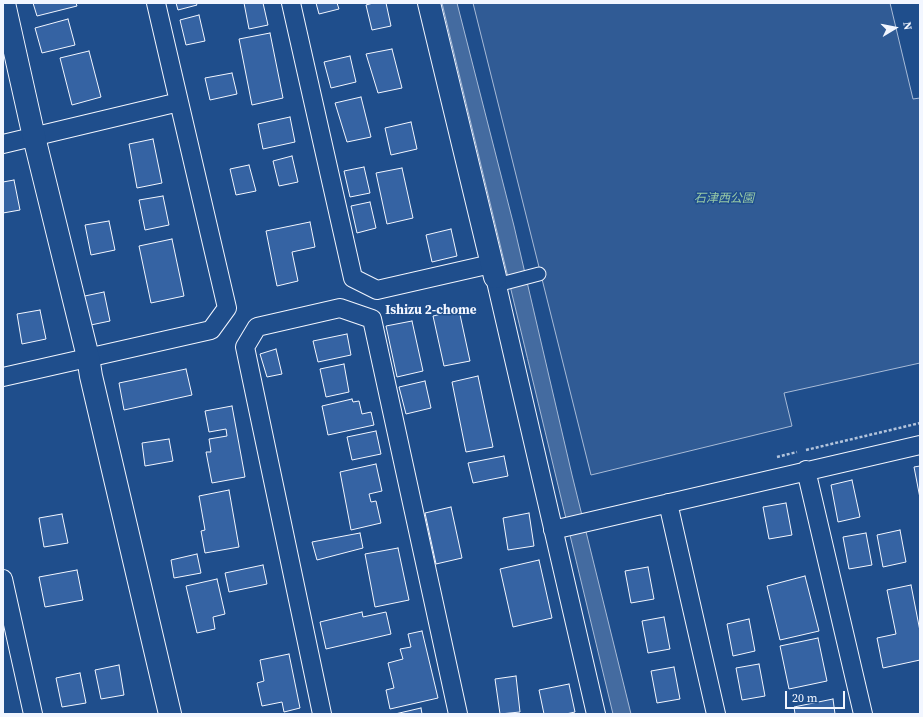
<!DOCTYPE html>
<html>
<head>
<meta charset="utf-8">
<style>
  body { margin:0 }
  #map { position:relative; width:923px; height:717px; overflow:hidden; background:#1f4e8c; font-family:"Source Serif 4",serif }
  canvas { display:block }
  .frame { position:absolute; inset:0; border:4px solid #f2f6ff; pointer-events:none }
  .north { position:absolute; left:875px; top:8px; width:40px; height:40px; -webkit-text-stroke:3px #1f4e8c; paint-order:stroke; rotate:80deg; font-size:11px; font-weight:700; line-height:16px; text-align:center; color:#f2f6ff }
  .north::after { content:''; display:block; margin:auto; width:14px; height:18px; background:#f2f6ff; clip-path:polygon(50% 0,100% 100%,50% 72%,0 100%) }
  .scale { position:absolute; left:785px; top:691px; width:60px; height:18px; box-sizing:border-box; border:2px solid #f2f6ff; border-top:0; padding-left:5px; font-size:12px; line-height:14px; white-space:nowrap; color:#f2f6ff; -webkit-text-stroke:3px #1f4e8c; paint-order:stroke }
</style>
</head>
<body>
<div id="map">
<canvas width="923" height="717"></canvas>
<div class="frame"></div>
<div class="north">N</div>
<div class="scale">20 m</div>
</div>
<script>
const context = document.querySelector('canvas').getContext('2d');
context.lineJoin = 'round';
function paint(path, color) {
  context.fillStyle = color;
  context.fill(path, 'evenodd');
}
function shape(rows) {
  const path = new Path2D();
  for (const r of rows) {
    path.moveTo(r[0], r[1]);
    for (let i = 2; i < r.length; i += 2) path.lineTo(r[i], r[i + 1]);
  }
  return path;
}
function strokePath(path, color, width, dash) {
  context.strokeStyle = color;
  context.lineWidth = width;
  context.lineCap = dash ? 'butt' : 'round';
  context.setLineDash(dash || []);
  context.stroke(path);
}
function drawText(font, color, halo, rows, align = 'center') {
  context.font = font + ' "Source Serif 4","Noto Sans JP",serif';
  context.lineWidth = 3;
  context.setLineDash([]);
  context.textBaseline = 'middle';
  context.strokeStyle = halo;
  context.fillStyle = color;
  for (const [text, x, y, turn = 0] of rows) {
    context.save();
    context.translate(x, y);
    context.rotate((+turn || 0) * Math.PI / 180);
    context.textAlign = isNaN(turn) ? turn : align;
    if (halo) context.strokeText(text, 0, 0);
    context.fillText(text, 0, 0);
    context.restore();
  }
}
const built = shape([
  [473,3,890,3,913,99,920,98,920,363,784,393,792,426,591,475,473,3]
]);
paint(built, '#305b95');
strokePath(built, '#a8bbd7', 1);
const water = shape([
  [442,3,457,3,514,226,572,475,631,714,613,714,442,3]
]);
paint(water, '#446ba0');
strokePath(water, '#a8bbd7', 1);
const building = shape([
  [33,3,76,3,77,6,37,16,33,3],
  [176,3,196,3,197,5,178,10,176,3],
  [244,3,263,3,268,25,249,29,244,3],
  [316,3,337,3,339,9,319,14,316,3],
  [373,3,386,3,391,26,372,30,366,5,373,3],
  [199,15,205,41,186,45,180,20,199,15],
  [68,19,75,45,42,53,35,28,68,19],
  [270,33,283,98,252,105,239,39,270,33],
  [392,49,402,88,378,93,366,54,392,49],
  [89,51,101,97,72,105,60,58,89,51],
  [350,56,356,82,331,88,324,62,350,56],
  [232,73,237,94,210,100,205,78,232,73],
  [361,97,371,137,347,142,335,103,361,97],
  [290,117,295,142,263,149,258,124,290,117],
  [411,122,417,149,391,155,385,128,411,122],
  [153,139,162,183,137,188,129,144,153,139],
  [292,156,298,182,279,186,273,161,292,156],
  [249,165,256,191,236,195,230,169,249,165],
  [364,167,370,193,350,197,344,171,364,167],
  [402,168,413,218,387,224,376,173,402,168],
  [14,180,20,210,3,213,3,182,14,180],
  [163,196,169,225,145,230,139,200,163,196],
  [370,202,376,228,357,233,351,206,370,202],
  [109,221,115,250,91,255,85,225,109,221],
  [310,222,315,247,292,252,298,281,277,286,266,231,310,222],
  [451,229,457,256,432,262,426,235,451,229],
  [172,239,184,296,151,303,139,246,172,239],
  [104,292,110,321,86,326,80,297,104,292],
  [40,310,46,339,22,344,17,314,40,310],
  [459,310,470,361,444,366,433,316,459,310],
  [412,321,423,371,397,377,386,326,412,321],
  [347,334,351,355,318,362,313,341,347,334],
  [276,349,282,374,267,377,260,354,276,349],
  [344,364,349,392,326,397,320,369,344,364],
  [186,369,192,395,124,410,119,383,186,369],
  [478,376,493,447,466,452,452,382,478,376],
  [425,381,431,408,406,414,399,387,425,381],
  [352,399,353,402,359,401,362,414,371,412,374,425,328,435,322,406,352,399],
  [232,406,245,477,212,483,206,452,211,452,209,439,227,436,226,429,209,432,205,411,232,406],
  [376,431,381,454,352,460,347,437,376,431],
  [169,439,173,461,145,466,142,443,169,439],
  [504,456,508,476,473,483,468,463,504,456],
  [376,464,382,491,369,494,371,502,376,501,381,523,351,530,340,472,376,464],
  [920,466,920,498,914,467,920,466],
  [852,480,860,517,838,522,831,485,852,480],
  [229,490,239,547,205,553,201,531,205,530,199,496,229,490],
  [786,503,792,535,769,539,763,507,786,503],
  [451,507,462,558,436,564,425,513,451,507],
  [529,513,534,546,508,550,503,518,529,513],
  [62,514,68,543,44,547,39,518,62,514],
  [900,530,906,562,883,567,877,535,900,530],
  [360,533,363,548,317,560,312,542,360,533],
  [866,533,872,565,849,569,843,537,866,533],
  [398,548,409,600,375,607,365,554,398,548],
  [197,554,201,573,174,578,171,560,197,554],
  [539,560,552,618,513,627,500,569,539,560],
  [263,565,267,584,229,592,225,573,263,565],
  [648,567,654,599,631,603,625,571,648,567],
  [77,570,83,600,45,607,39,577,77,570],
  [805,576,819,631,780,640,767,586,805,576],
  [217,579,225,614,213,617,215,629,197,633,186,586,217,579],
  [911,585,920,631,920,660,883,668,877,638,896,634,887,590,911,585],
  [362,612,363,617,386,612,391,634,326,649,320,622,362,612],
  [664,617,670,649,648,653,642,621,664,617],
  [749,619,755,651,733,656,727,624,749,619],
  [422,631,438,698,390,709,386,690,394,688,388,663,403,659,400,649,411,647,408,634,422,631],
  [818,638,827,681,789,689,780,646,818,638],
  [289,654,300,708,284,712,282,702,262,706,257,683,264,681,260,660,289,654],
  [759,664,765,696,742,700,736,668,759,664],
  [119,665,124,695,101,699,95,670,119,665],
  [674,667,680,699,657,703,651,671,674,667],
  [80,673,86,703,62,707,56,678,80,673],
  [516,676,520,712,500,714,495,679,516,676],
  [569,684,575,712,566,714,544,714,539,690,569,684],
  [833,699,835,714,795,714,794,707,833,699],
  [421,708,422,714,395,714,421,708]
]);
paint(building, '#3563a3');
strokePath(building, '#f2f6ff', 1);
const pedestrian = shape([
  [497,285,539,274]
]);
const minor = shape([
  [291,3,353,278,377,290,491,264],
  [3,144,179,102],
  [495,277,596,714],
  [3,377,211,330,227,308,156,3],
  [806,470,863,714],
  [668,503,716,714],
  [553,530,920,445],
  [3,579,33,714],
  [322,714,245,347,257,327,340,308,372,319,458,714]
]);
const tertiary = shape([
  [4,3,34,137,88,357,91,376,170,714],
  [429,3,495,277]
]);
strokePath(pedestrian, '#f2f6ff', 15);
strokePath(minor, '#f2f6ff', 20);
strokePath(tertiary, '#f2f6ff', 24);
strokePath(shape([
  [806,450,920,423],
  [777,457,797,452]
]), '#b3c4dc', 2.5, [3, 2]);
strokePath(pedestrian, '#1f4e8c', 13);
strokePath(minor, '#1f4e8c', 18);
strokePath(tertiary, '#1f4e8c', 22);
drawText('italic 12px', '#97c8a6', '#1f4e8c', [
  ["石津西公園",724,199]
]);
drawText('bold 13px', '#f2f6ff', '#1f4e8c', [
  ["Ishizu 2-chome",431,311]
]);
</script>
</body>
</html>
